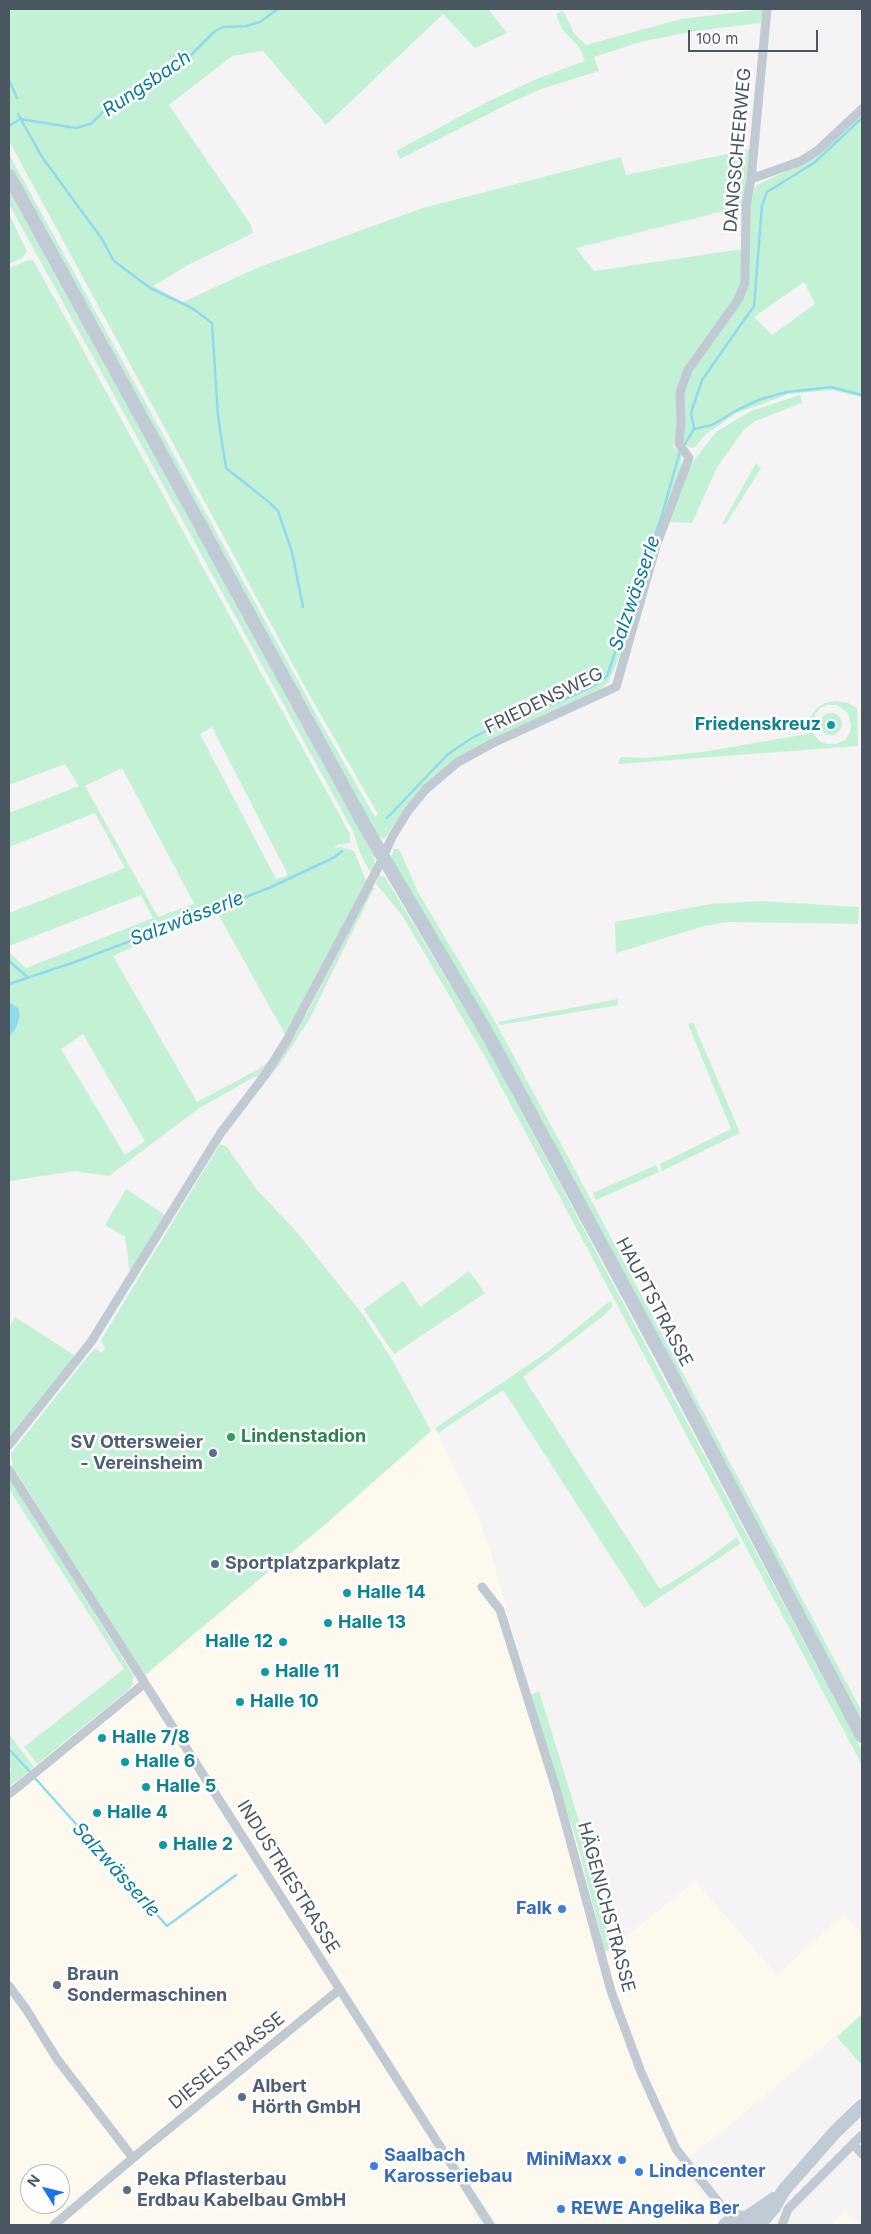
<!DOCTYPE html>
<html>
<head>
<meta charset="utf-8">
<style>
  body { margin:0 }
  #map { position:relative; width:871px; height:2234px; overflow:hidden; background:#f5f3f3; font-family:Inter,sans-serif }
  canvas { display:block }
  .frame { position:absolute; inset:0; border:10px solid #4a5661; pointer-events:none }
  .north { position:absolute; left:20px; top:2164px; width:50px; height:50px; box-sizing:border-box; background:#fff; border:1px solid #b7bbc0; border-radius:50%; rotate:306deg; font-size:14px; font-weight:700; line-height:20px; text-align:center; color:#4a5661 }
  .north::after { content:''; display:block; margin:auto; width:18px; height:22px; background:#1a73e8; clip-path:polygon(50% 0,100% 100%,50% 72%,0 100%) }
  .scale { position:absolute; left:688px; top:30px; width:130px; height:22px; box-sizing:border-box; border:2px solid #4a5661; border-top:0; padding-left:6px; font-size:15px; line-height:18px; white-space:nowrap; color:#4a5661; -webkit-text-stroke:4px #fff; paint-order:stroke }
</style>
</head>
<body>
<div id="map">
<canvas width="871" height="2234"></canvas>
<div class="frame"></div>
<div class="north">N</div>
<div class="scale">100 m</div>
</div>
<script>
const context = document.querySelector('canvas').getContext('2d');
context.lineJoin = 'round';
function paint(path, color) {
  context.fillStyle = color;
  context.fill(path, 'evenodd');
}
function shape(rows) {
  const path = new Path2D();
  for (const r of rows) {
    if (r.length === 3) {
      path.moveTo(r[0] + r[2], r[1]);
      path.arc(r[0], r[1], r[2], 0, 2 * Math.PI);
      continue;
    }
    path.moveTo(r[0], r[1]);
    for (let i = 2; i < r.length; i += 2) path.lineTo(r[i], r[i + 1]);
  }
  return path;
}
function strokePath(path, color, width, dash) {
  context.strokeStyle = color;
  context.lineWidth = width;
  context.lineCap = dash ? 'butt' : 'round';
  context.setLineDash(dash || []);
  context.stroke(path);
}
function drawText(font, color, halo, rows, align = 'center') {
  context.font = font + ' Inter,sans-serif';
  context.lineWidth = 5;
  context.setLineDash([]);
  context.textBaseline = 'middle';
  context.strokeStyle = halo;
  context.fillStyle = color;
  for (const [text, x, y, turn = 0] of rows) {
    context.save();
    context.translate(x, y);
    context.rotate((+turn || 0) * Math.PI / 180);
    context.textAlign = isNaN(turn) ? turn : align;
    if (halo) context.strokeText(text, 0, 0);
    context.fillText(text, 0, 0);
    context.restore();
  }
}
paint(shape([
  [435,1428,477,1514,491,1553,530,1695,578,1846,605,1951,612,1948,695,1881,777,1975,844,1914,862,1935,862,2014,720,2133,688,2157,667,2132,678,2164,716,2212,718,2219,716,2225,498,2225,485,2206,473,2213,481,2225,9,2225,9,1787,126,1692,328,1522],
  [30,2174,60,2174,60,2204,30,2204],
  [845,2211,861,2225,830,2225]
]), '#fdf9ef');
paint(shape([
  [9,9,488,9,507,33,475,48,443,14,326,125,263,51,232,56,169,105,251,225,253,233,188,265,153,286,183,302,259,267,423,208,621,157,626,175,751,149,744,206,576,248,594,271,743,249,742,285,736,299,683,374,678,426,673,446,681,454,681,471,649,556,620,655,609,681,602,688,590,696,455,761,433,777,417,794,383,840,368,823,9,166,9,154,321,723,375,817,378,814,310,696,9,141],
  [763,9,761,23,695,31,640,42,594,57,599,71,544,88,512,102,400,159,396,151,485,103,539,78,585,61,579,47,562,29,556,14,563,11,574,33,586,45,681,19],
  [862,113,862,397,831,390,789,394,737,413,706,434,696,446,692,448,686,445,683,438,683,393,691,373,748,284,749,209,754,189,757,185,801,164],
  [804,282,815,304,772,335,754,317],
  [9,191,341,797,374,853,375,866,370,872,360,853,353,831,9,204],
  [9,214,27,251,22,258,9,264],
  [29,260,33,260,71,328,350,834,350,843,338,845,334,848,341,847,354,851,367,883,286,1036,218,914,182,924,113,956,197,1102,259,1069,273,1058,262,1076,254,1077,198,1109,109,1176,75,1171,10,1181,9,952,26,968,153,918,141,895,9,946,9,913,125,868,95,813,9,847,9,813,79,786,65,764,9,785,9,268],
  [212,727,288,875,276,879,200,734],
  [122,768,194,903,194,904,158,917,85,786],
  [83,1034,145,1141,125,1155,61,1049],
  [800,395,802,403,755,421,744,430,717,467,692,523,668,522,692,463,716,432,751,411],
  [756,463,761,468,726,524,722,524],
  [835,701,848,703,857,708,858,746,618,764,620,758,624,757,645,758,702,752,813,733,819,741,827,744,836,744,845,740,850,733,851,724,848,714,842,708,836,705,827,705,820,708,815,714,812,727,802,728,817,708,825,703],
  [831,724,11],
  [394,849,398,849,401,853,418,892,497,1025,589,1196,862,1712,862,1727,391,857],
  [379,875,385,877,483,1040,862,1751,862,1765,487,1060,402,915,376,884],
  [372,887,376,889,373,890,309,1020,280,1064,257,1092,284,1053,309,1010],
  [761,901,859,907,858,924,728,922,704,926,616,953,615,922,710,904],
  [618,999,618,1005,501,1025,498,1022],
  [693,1022,740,1133,662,1171,660,1164,731,1129,688,1024],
  [220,1144,227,1147,256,1189,296,1231,364,1316,394,1363,431,1431,328,1522,145,1675,13,1467,11,1453,93,1350,95,1349,102,1353,105,1349,101,1340],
  [656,1165,659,1172,596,1200,593,1193],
  [126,1189,165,1215,130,1274,125,1237,105,1225],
  [469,1271,485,1293,394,1354,364,1309,403,1281,420,1307],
  [610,1301,613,1306,602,1317,523,1377,660,1589,699,1565,737,1537,740,1544,644,1608,503,1390,438,1433,435,1428,549,1351],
  [15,1317,77,1357,9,1440,9,1328],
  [9,1477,133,1675,132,1686,126,1692,37,1764,24,1747,124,1669,9,1489],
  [539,1691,583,1834,612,1948,605,1952,578,1846,530,1695],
  [9,1734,34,1767,9,1787,9,1773,11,1771,9,1757,12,1748,9,1744],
  [862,2014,862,2065,837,2037]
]), '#c3f1d5');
paint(shape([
  [9,1002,18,1008,20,1016,16,1028,9,1037]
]), '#90daee');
strokePath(shape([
  [9,80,17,98],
  [18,114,42,157,102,239,114,261,150,288,192,308,212,323,218,416,226,468,270,503,278,511,292,552,303,607],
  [9,126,20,119,76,128,91,124,113,102,141,92,153,77,171,70,191,55,215,31,223,27,246,26,260,22,278,9],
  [694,429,691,413,702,380,754,306,762,205,767,192,814,163,862,118],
  [683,447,694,429,712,425,739,409,761,399,787,392,831,387,862,395],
  [387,818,448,754,472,738,510,719,556,703,593,686,607,676,662,515,680,451],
  [9,961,27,977],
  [9,984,75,962,269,888,335,857,342,851],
  [9,1749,31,1773],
  [34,1777,167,1926,236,1875]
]), '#90daee', 2.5);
strokePath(shape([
  [751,179,801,161,818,150,862,109],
  [9,1445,91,1342,220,1134,265,1075,287,1040,380,864,392,837,408,811,426,789,458,762,493,743,616,687,656,546,689,458,679,444,681,424,680,392,688,370,738,300,745,283,746,206,751,179,767,9],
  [9,1470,490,2225],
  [482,1587,500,1610,557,1792,611,1991,641,2072,676,2149,732,2219],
  [9,1794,145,1683],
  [9,1986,26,2009,57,2059,133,2158,340,1989],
  [853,2144,862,2154],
  [54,2225,133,2158],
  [782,2225,788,2209,862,2135]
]), '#c1cad2', 9);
strokePath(shape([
  [9,176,365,826,488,1035,666,1364,862,1736],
  [746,2218,774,2199],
  [725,2225,737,2217,746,2218,752,2223],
  [759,2225,774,2207,784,2190,835,2132,862,2106]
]), '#c1cbd6', 14);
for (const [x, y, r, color] of [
  [831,725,5,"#0f9aa8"],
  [231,1437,5,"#2e9e5b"],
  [213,1453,5,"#5c6f8a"],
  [215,1564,5,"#5c6f8a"],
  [347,1593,5,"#0f9aa8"],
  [328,1623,5,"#0f9aa8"],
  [283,1642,5,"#0f9aa8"],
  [265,1672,5,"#0f9aa8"],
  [240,1702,5,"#0f9aa8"],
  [102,1738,5,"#0f9aa8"],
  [125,1762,5,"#0f9aa8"],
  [146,1787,5,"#0f9aa8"],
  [97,1813,5,"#0f9aa8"],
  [163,1845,5,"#0f9aa8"],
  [562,1909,5,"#3f7fe0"],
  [57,1985,5,"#5c6f8a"],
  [242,2097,5,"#5c6f8a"],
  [622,2160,5,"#3f7fe0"],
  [374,2166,5,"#3f7fe0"],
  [639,2172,5,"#3f7fe0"],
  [127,2190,5,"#5c6f8a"],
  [561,2209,5,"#3f7fe0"]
]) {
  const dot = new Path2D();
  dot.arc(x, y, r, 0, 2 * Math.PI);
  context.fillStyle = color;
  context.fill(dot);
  strokePath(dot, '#fff', 2);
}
drawText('18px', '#4a5661', '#fff', [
  ["DANGSCHEERWEG",738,150,-85],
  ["FRIEDENSWEG",544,701,-26],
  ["HAUPTSTRASSE",654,1302,62],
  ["INDUSTRIESTRASSE",288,1877,58],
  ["HÄGENICHSTRASSE",606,1907,75],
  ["DIESELSTRASSE",227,2061,-39]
]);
drawText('bold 18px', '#0d838f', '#fff', [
  ["Friedenskreuz",821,725,"right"],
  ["Halle 14",357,1593],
  ["Halle 13",338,1623],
  ["Halle 12",273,1642,"right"],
  ["Halle 11",275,1672],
  ["Halle 10",250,1702],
  ["Halle 7/8",112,1738],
  ["Halle 6",135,1762],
  ["Halle 5",156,1787],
  ["Halle 4",107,1813],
  ["Halle 2",173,1845]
], 'left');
drawText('bold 18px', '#27864d', '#fff', [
  ["Lindenstadion",241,1437]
], 'left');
drawText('bold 18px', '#4e5e75', '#fff', [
  ["SV Ottersweier",203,1443,"right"],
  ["- Vereinsheim",203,1464,"right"],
  ["Sportplatzparkplatz",225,1564],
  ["Braun",67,1975],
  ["Sondermaschinen",67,1996],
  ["Albert",252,2087],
  ["Hörth GmbH",252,2108],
  ["Peka Pflasterbau",137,2180],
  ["Erdbau Kabelbau GmbH",137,2201]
], 'left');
drawText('bold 18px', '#366cbe', '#fff', [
  ["Falk",552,1909,"right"],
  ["Saalbach",384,2156],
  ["Karosseriebau",384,2177],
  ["MiniMaxx",612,2160,"right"],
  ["Lindencenter",649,2172],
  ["REWE Angelika Ber",571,2209]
], 'left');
drawText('italic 19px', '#0c7c9b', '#fff', [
  ["Rungsbach",147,84,-34],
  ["Salzwässerle",635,593,-71],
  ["Salzwässerle",187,919,-21],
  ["Salzwässerle",116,1870,48]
]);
</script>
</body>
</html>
